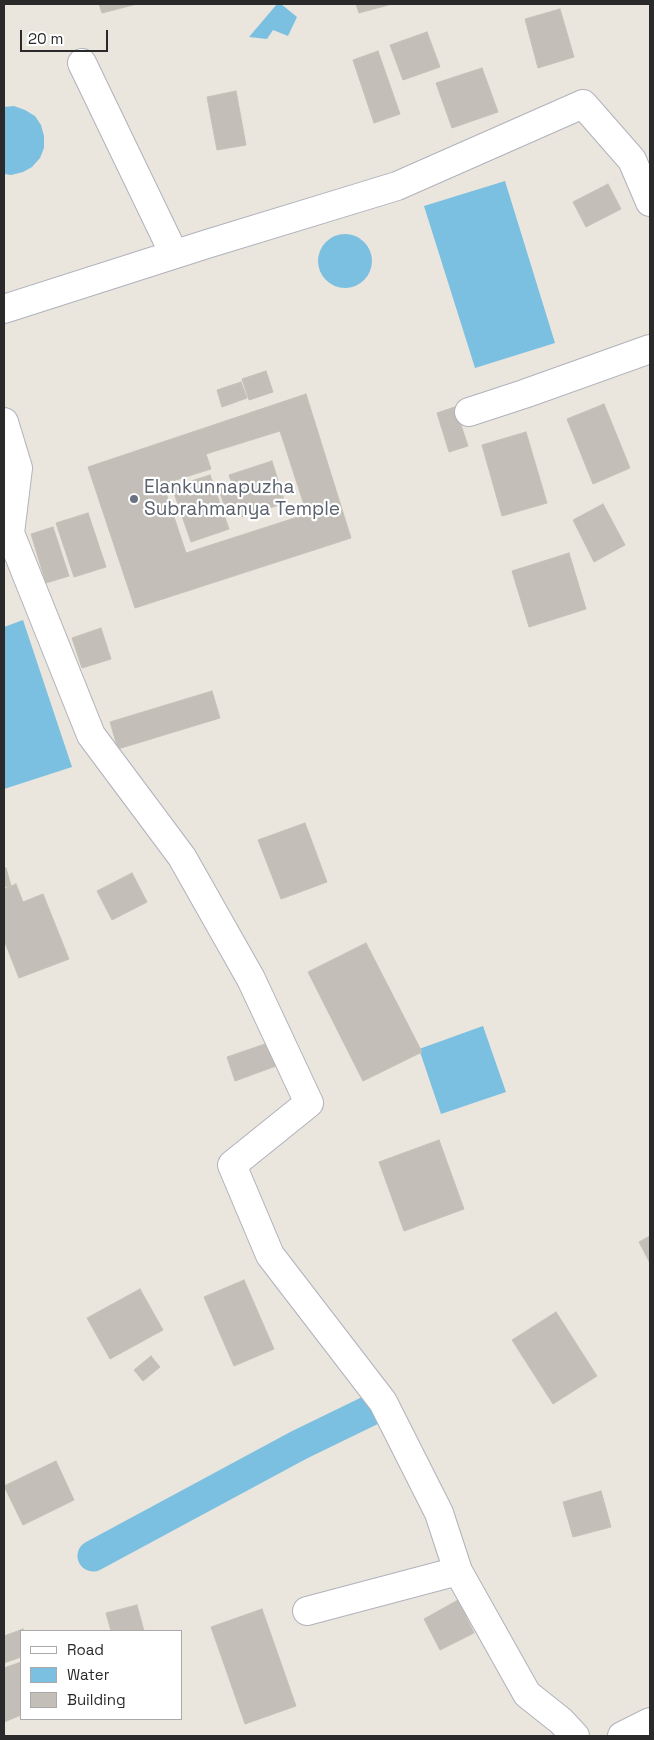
<!DOCTYPE html>
<html>
<head>
<meta charset="utf-8">
<style>
  body { margin:0 }
  #map { position:relative; width:654px; height:1740px; overflow:hidden; background:#eae5dd; font-family:"Space Grotesk",sans-serif }
  canvas { display:block }
  .frame { position:absolute; inset:0; border:5px solid #2a2a2a; pointer-events:none }
  .legend { position:absolute; left:20px; top:1630px; width:162px; height:90px; box-sizing:border-box; background:#fff; border:1px solid #aaa; margin:0; padding:6px 9px; list-style:none; font-size:15px; color:#2a2a2a }
  .legend li { display:flex; align-items:center; gap:10px; height:25px }
  .legend b { width:25px; border:1px solid #aaa }
  .scale { position:absolute; left:20px; top:30px; width:88px; height:22px; box-sizing:border-box; border:2px solid #2a2a2a; border-top:0; padding-left:6px; font-size:15px; line-height:18px; white-space:nowrap; color:#2a2a2a; -webkit-text-stroke:4px #fff; paint-order:stroke }
</style>
</head>
<body>
<div id="map">
<canvas width="654" height="1740"></canvas>
<div class="frame"></div>
<ul class="legend">
<li><b style="height:6px;background:#fff"></b>Road</li>
<li><b style="height:14px;background:#7bc0e1"></b>Water</li>
<li><b style="height:14px;background:#c3bfb8"></b>Building</li>
</ul>
<div class="scale">20 m</div>
</div>
<script>
const context = document.querySelector('canvas').getContext('2d');
context.lineJoin = 'round';
function paint(path, color) {
  context.fillStyle = color;
  context.fill(path, 'evenodd');
}
function shape(rows) {
  const path = new Path2D();
  for (const r of rows) {
    if (r.length === 3) {
      path.moveTo(r[0] + r[2], r[1]);
      path.arc(r[0], r[1], r[2], 0, 2 * Math.PI);
      continue;
    }
    path.moveTo(r[0], r[1]);
    for (let i = 2; i < r.length; i += 2) path.lineTo(r[i], r[i + 1]);
  }
  return path;
}
function strokePath(path, color, width, dash) {
  context.strokeStyle = color;
  context.lineWidth = width;
  context.lineCap = dash ? 'butt' : 'round';
  context.setLineDash(dash || []);
  context.stroke(path);
}
function drawText(font, color, halo, rows, align = 'center') {
  context.font = font + ' "Space Grotesk",sans-serif';
  context.lineWidth = 4.5;
  context.setLineDash([]);
  context.textBaseline = 'middle';
  context.strokeStyle = halo;
  context.fillStyle = color;
  for (const [text, x, y, turn = 0] of rows) {
    context.save();
    context.translate(x, y);
    context.rotate((+turn || 0) * Math.PI / 180);
    context.textAlign = isNaN(turn) ? turn : align;
    if (halo) context.strokeText(text, 0, 0);
    context.fillText(text, 0, 0);
    context.restore();
  }
}
paint(shape([
  [277,4,281,4,297,17,288,36,273,30,267,39,249,37],
  [14,106,25,110,35,116,41,125,44,136,44,148,40,158,32,167,23,172,11,175,4,174,4,107],
  [505,181,555,343,475,368,424,206],
  [345,261,27],
  [23,620,72,767,4,789,4,627],
  [483,1026,506,1092,441,1114,419,1049]
]), '#7bc0e1');
strokePath(shape([
  [93,1556,299,1445,371,1410]
]), '#7bc0e1', 31);
const building = shape([
  [99,4,137,4,102,13,99,4],
  [356,4,392,4,359,13,356,4],
  [560,9,574,57,538,68,525,19,560,9],
  [427,32,440,67,403,80,390,45,427,32],
  [378,51,400,114,374,123,353,60,378,51],
  [482,68,498,112,452,128,436,83,482,68],
  [236,91,246,145,217,150,207,97,236,91],
  [608,184,621,209,586,227,573,202,608,184],
  [266,371,273,392,249,400,242,379,266,371],
  [241,382,247,398,222,407,217,390,241,382],
  [306,394,351,538,135,608,88,467,306,394],
  [280,431,307,514,186,553,163,484,211,469,206,454,280,431],
  [604,404,630,468,593,484,567,419,604,404],
  [455,407,468,446,449,452,437,413,455,407],
  [526,432,547,503,502,516,482,445,526,432],
  [272,461,285,503,242,517,239,507,226,511,219,489,232,484,229,475,272,461],
  [210,475,229,529,191,542,172,487,210,475],
  [603,504,625,545,594,562,573,520,603,504],
  [88,513,106,567,74,577,56,523,88,513],
  [53,527,69,576,46,583,31,534,53,527],
  [569,553,586,609,529,627,512,571,569,553],
  [101,628,111,659,82,668,72,638,101,628],
  [212,691,220,718,118,749,110,722,212,691],
  [305,823,327,882,281,899,258,840,305,823],
  [6,868,11,886,4,887,4,869,6,868],
  [132,873,147,902,112,920,97,891,132,873],
  [16,884,23,902,43,894,69,959,19,978,4,940,4,889,16,884],
  [366,943,422,1052,363,1081,308,972,366,943],
  [268,1043,276,1066,235,1081,227,1057,268,1043],
  [439,1140,464,1209,404,1231,379,1162,439,1140],
  [650,1236,650,1263,639,1242,650,1236],
  [244,1280,274,1349,234,1366,204,1297,244,1280],
  [140,1289,163,1330,110,1359,87,1318,140,1289],
  [556,1312,597,1376,553,1404,512,1340,556,1312],
  [151,1356,160,1367,143,1381,134,1370,151,1356],
  [56,1461,74,1500,23,1525,4,1486,56,1461],
  [601,1491,611,1527,573,1537,563,1502,601,1491],
  [458,1600,474,1633,440,1650,424,1619,458,1600],
  [137,1605,144,1631,111,1631,106,1613,137,1605],
  [262,1609,296,1706,245,1724,211,1627,262,1609],
  [23,1629,23,1631,21,1631,21,1657,4,1663,4,1636,23,1629],
  [21,1662,21,1715,4,1722,4,1668,21,1662]
]);
paint(building, '#c3bfb8');
strokePath(building, '#c5c1b7', 1);
const minor = shape([
  [82,63,174,254],
  [4,309,207,244,397,186,583,104,632,160,650,202],
  [4,422,18,468,10,533,4,535],
  [10,533,91,735,182,857,251,979,309,1103,232,1165,270,1255,383,1402,439,1513,458,1571,527,1694,561,1721,575,1736],
  [307,1611,458,1571],
  [622,1736,650,1722]
]);
const secondary = shape([
  [469,412,524,394,650,349]
]);
strokePath(minor, '#b0b2bc', 30);
strokePath(secondary, '#b0b2bc', 30);
strokePath(minor, '#fff', 28);
strokePath(secondary, '#fff', 28);
for (const [x, y, r, color] of [
  [134,499,5,"#6b7280"]
]) {
  const dot = new Path2D();
  dot.arc(x, y, r, 0, 2 * Math.PI);
  context.fillStyle = color;
  context.fill(dot);
  strokePath(dot, '#fff', 2);
}
drawText('19px', '#5b616d', '#fff', [
  ["Elankunnapuzha",144,488],
  ["Subrahmanya Temple",144,510]
], 'left');
</script>
</body>
</html>
